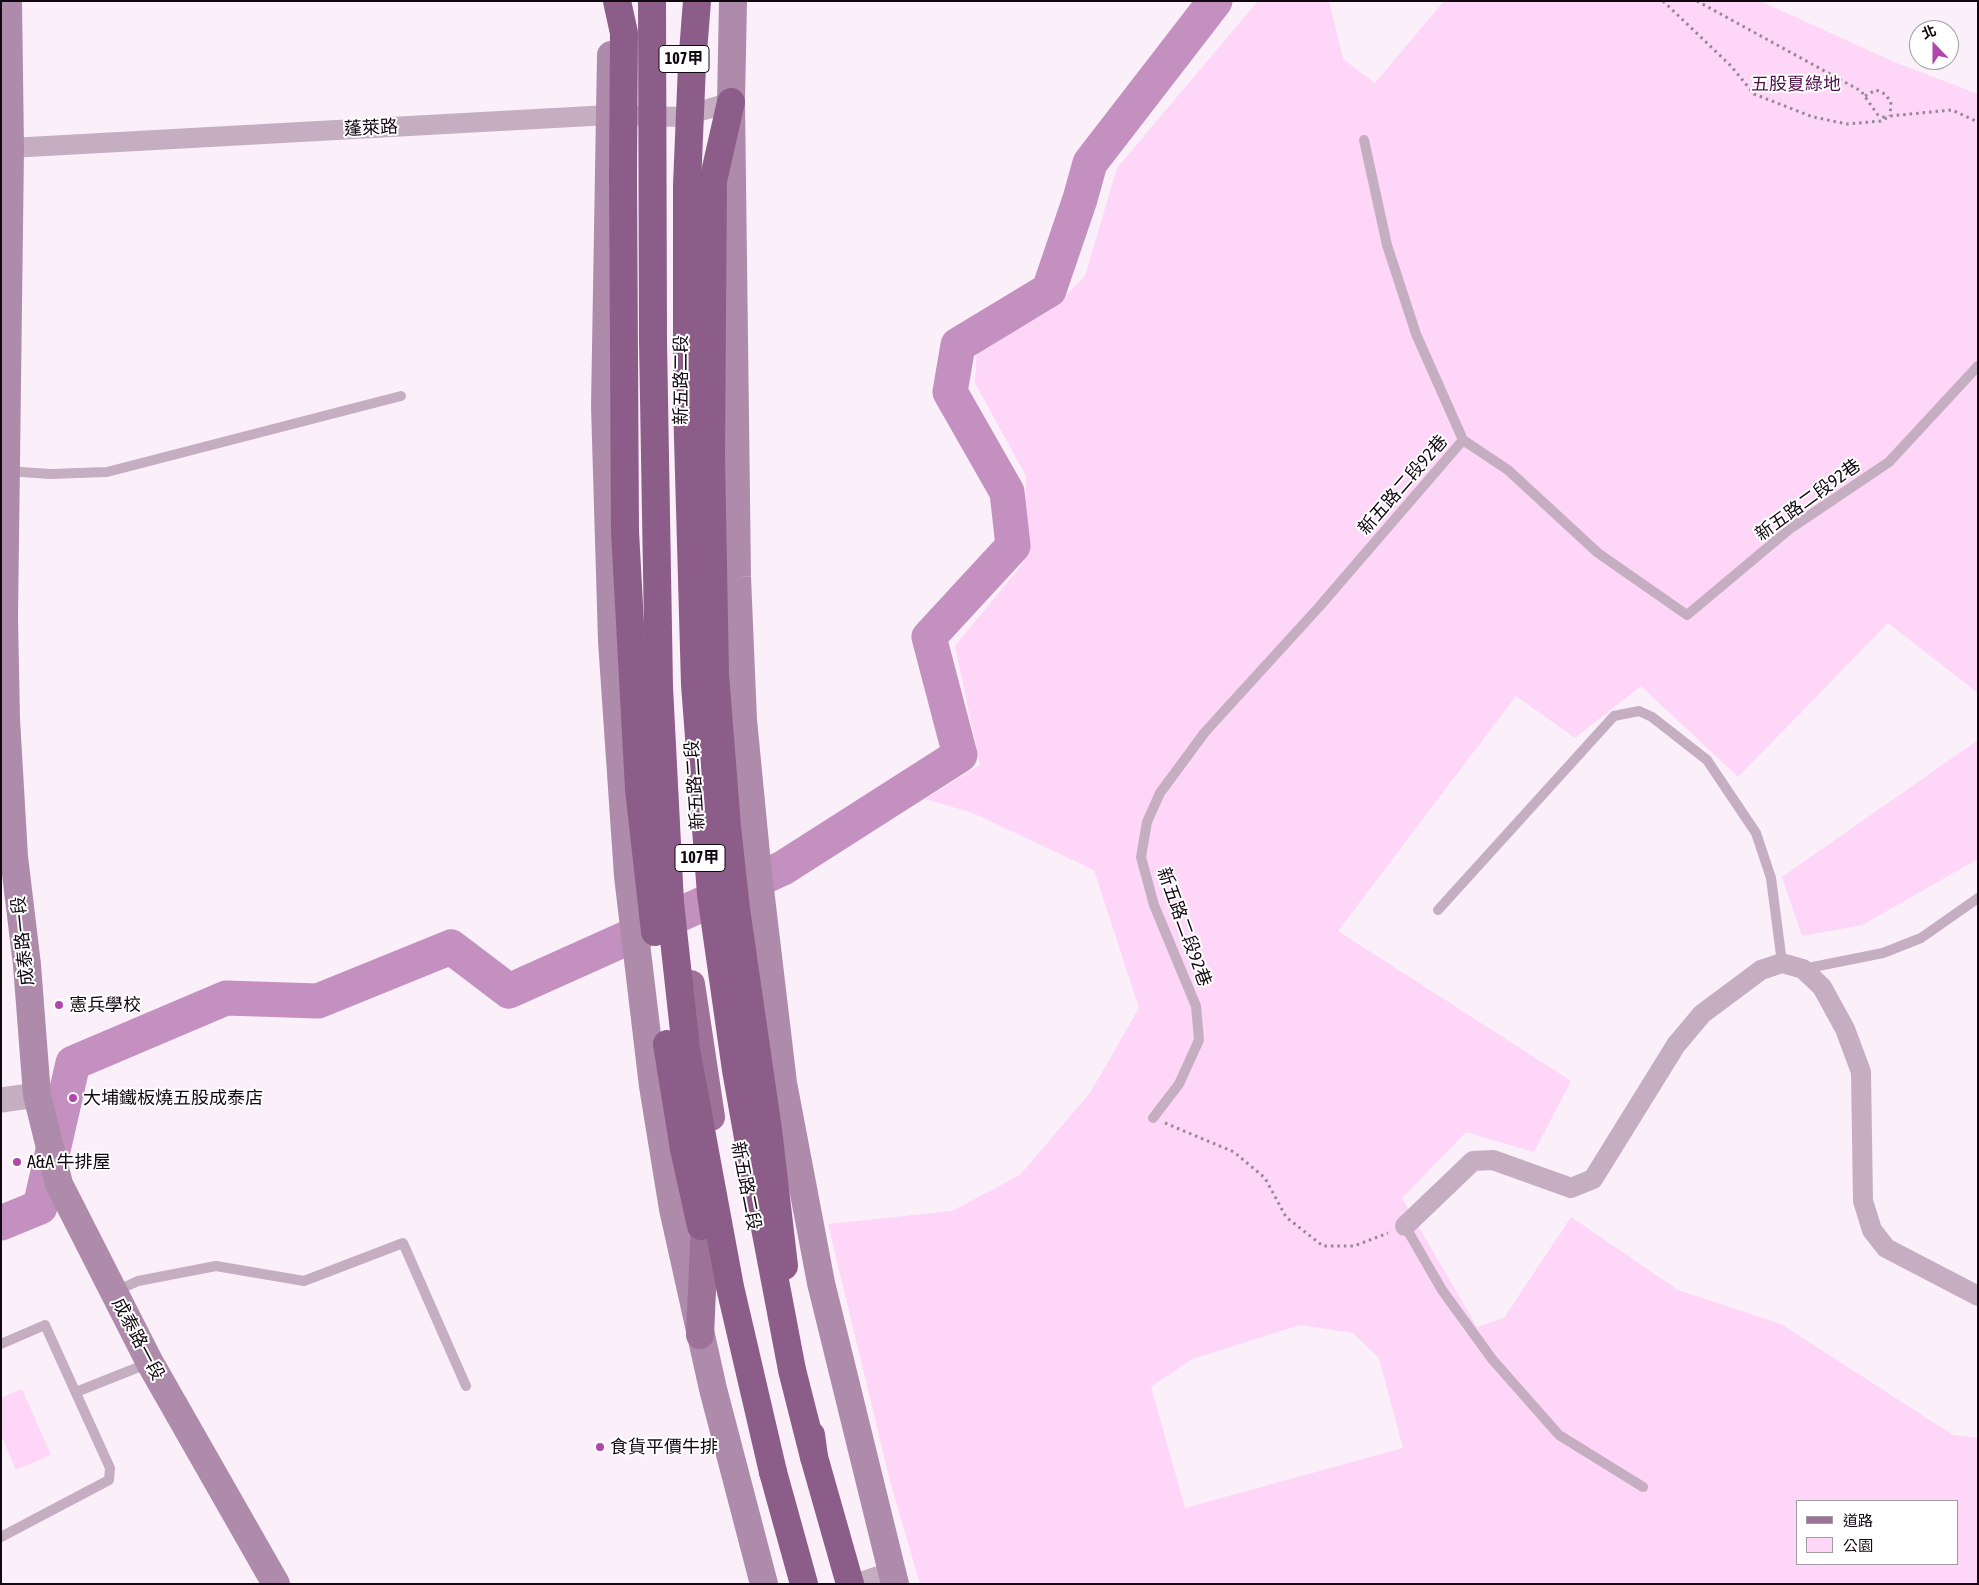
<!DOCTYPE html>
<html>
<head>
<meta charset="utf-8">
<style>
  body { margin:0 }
  #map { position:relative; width:1979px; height:1585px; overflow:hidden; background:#fbeffa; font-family:"Asap Condensed","Noto Sans TC",sans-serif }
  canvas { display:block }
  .frame { position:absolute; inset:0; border:2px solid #120811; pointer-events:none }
  .legend { position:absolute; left:1796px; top:1500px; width:162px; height:65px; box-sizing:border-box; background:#fff; border:1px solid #a09ca0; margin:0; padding:6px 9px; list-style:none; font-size:15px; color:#120811 }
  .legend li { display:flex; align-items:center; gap:10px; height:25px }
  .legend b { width:25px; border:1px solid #a09ca0 }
  .north { position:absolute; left:1909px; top:20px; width:50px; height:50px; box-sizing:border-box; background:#fff; border:1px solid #a09ca0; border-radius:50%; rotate:338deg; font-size:14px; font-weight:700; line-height:20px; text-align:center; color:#120811 }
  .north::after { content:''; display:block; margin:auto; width:18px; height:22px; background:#b047aa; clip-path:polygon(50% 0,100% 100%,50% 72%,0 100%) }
</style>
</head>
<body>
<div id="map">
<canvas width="1979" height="1585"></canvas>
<div class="frame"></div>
<ul class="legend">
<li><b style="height:6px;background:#9c7298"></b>道路</li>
<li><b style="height:14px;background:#fdd6f8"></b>公園</li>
</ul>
<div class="north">北</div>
</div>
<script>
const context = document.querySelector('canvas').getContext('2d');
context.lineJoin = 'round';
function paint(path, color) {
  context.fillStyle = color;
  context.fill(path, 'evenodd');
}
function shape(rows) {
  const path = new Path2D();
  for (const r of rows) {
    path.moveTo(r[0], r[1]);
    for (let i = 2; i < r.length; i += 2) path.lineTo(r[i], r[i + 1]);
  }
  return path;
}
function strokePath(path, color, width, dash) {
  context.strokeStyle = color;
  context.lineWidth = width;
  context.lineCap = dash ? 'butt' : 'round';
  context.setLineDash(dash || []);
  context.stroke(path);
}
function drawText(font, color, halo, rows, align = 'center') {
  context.font = font + ' "Asap Condensed","Noto Sans TC",sans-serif';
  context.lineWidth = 4;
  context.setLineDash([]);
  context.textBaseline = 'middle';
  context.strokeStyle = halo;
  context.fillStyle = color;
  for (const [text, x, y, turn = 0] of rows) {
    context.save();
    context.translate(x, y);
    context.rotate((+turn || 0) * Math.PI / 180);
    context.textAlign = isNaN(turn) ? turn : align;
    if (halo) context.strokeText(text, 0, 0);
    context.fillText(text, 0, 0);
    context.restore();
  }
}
paint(shape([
  [1258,1,1329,1,1343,59,1375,83,1444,1,1760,1,1894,62,1978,94,1978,693,1888,623,1738,777,1641,686,1575,738,1516,696,1338,931,1571,1081,1534,1152,1466,1132,1402,1198,1477,1327,1504,1318,1571,1217,1678,1290,1781,1324,1953,1435,1978,1438,1978,1584,920,1584,890,1481,828,1224,952,1211,1020,1175,1090,1093,1139,1008,1094,870,973,813,925,799,980,765,955,646,1024,562,1026,476,975,383,977,352,1053,309,1085,276,1117,168],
  [1300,1325,1353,1333,1379,1358,1403,1448,1185,1508,1151,1387,1192,1359],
  [1798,1501,1958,1501,1958,1564,1798,1564],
  [1978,740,1978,859,1862,925,1802,936,1782,877],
  [22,1389,51,1455,16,1470,1,1435,1,1398]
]), '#fdd6f8');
strokePath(shape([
  [1,1223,40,1207,73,1063,226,998,318,1001,451,947,509,991,783,868,960,755,929,637,1013,546,1007,492,950,392,958,345,1049,290,1080,199,1090,163,1215,1]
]), '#c490bf', 35);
strokePath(shape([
  [1663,1,1731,66,1754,94,1813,117,1847,124,1881,121,1890,116,1952,110,1978,122],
  [1697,1,1861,91,1878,115,1886,118],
  [1865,96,1876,90,1885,94,1891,102,1890,116],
  [1165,1123,1234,1152,1265,1178,1286,1217,1323,1246,1354,1246,1388,1233]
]), '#948993', 3, [2.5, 4]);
strokePath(shape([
  [1364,140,1387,245,1416,334,1463,440],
  [7,471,50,474,107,472,401,396],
  [1438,910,1614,716,1639,711,1652,717,1707,760,1756,833,1771,878,1782,963],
  [1803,969,1883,953,1921,938,1978,898],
  [1153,1118,1179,1084,1199,1040,1196,1006,1154,905,1141,857,1147,822,1160,793,1205,732,1319,607,1463,440,1508,470,1598,553,1687,615,1791,528,1889,462,1978,366],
  [1405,1226,1442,1290,1492,1359,1559,1435,1643,1487],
  [114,1292,138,1281,216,1266,304,1281,403,1243,466,1386],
  [1,1344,45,1325,110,1468,109,1480,1,1537],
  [76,1392,149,1363]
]), '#c5adc2', 10);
strokePath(shape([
  [10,148,609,115,681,117,731,102],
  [1405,1226,1473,1161,1493,1160,1571,1188,1593,1179,1676,1045,1702,1014,1761,970,1782,963,1803,969,1822,987,1845,1029,1861,1072,1863,1201,1872,1230,1886,1248,1978,1296]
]), '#c5adc2', 20);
strokePath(shape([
  [1,1100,37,1095],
  [862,1584,892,1574]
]), '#c5adc2', 25);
strokePath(shape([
  [8,1,10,148,4,618,6,719,14,857,27,965,37,1095,59,1184,150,1363,276,1584],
  [733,1,731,102,737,577,743,720,757,864,783,1083,821,1283,895,1584],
  [611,55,605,406,612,641,628,876,653,1086,673,1209,713,1389,764,1584]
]), '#ae8baa', 28);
strokePath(shape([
  [691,984,711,1117],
  [700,1335,706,1201]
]), '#9c7298', 28);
strokePath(shape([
  [617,1,624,33,623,175,625,531,639,789],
  [731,102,713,181,711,456,715,674,727,827,736,909,768,1130,784,1266],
  [811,1435,814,1457,850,1584],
  [773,1472,804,1584]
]), '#8d5d89', 28);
strokePath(shape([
  [652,1,653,341,659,687,670,903,686,1049,730,1287,773,1472],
  [697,1,692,65,687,185,687,403,695,685,711,894,736,1070,750,1149,792,1370,814,1457],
  [639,789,655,932],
  [667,1044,684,1149,701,1226]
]), '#8d5d89', 28);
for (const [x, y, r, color] of [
  [59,1005,5,"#b047aa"],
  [73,1098,5,"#b047aa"],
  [17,1162,5,"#b047aa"],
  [600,1447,5,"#b047aa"]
]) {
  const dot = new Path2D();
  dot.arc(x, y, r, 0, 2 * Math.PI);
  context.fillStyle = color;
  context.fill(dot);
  strokePath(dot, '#fff', 2);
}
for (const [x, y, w] of [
  [684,59,50],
  [700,858,50]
]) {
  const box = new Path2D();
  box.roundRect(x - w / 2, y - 13.5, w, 27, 4);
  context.fillStyle = '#fff';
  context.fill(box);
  strokePath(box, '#120811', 1);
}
drawText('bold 16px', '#120811', null, [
  ["107甲",684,59],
  ["107甲",700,858]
]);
drawText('18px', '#4f114c', '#fff', [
  ["五股夏綠地",1796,84]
]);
drawText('18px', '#120811', '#fff', [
  ["蓬萊路",371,128,-3],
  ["新五路二段",681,380,-90],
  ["新五路二段92巷",1403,485,-49],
  ["新五路二段92巷",1808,500,-36],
  ["新五路二段",695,785,-94],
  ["新五路二段92巷",1184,927,70],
  ["成泰路一段",23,941,-96],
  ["新五路二段",746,1186,79],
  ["成泰路一段",138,1339,62]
]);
drawText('18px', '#120811', '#fff', [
  ["憲兵學校",69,1005],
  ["大埔鐵板燒五股成泰店",83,1098],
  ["A&A 牛排屋",27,1162],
  ["食貨平價牛排",610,1447]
], 'left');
</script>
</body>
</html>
